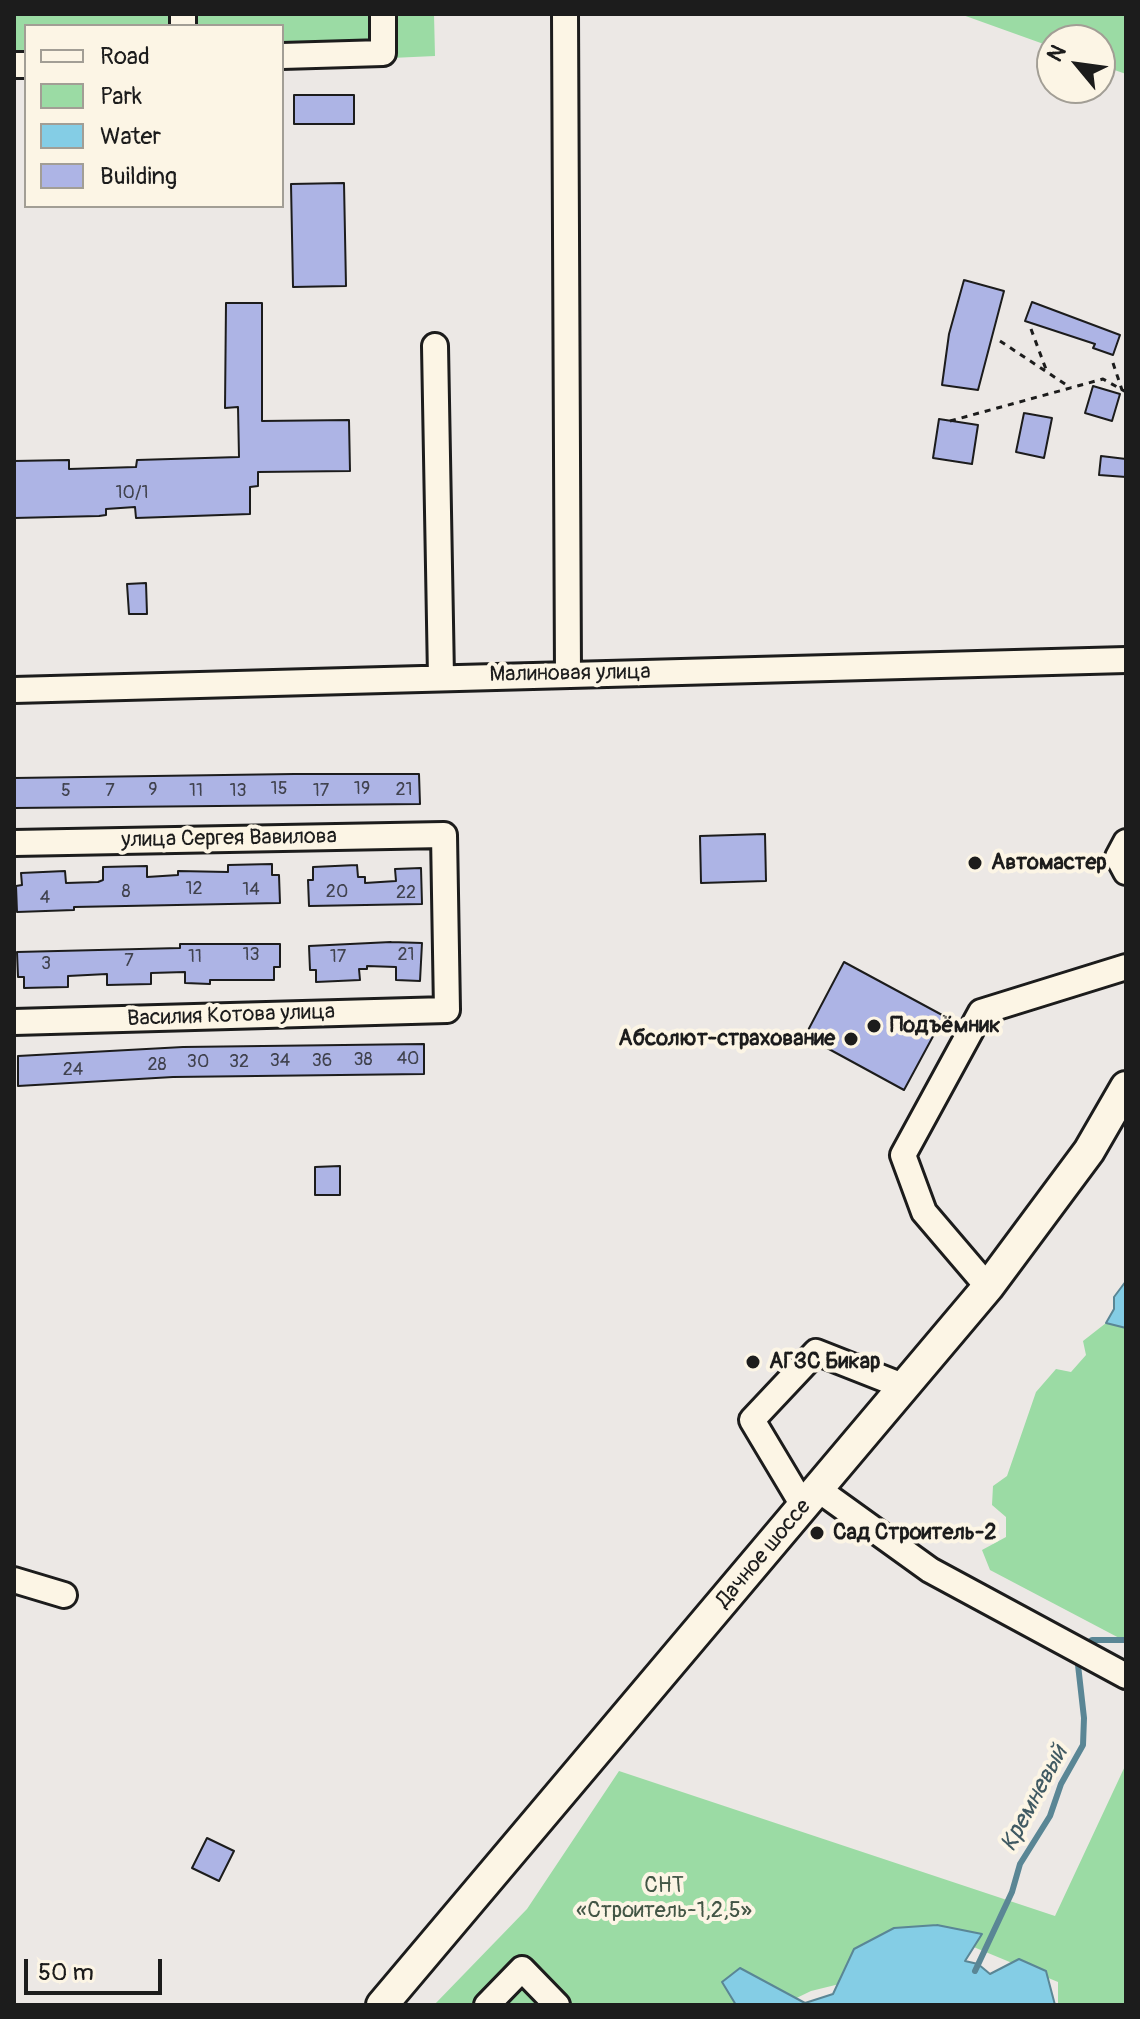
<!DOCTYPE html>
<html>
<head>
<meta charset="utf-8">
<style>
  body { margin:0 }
  #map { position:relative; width:1140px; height:2019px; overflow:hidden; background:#ece8e5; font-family:Pangolin,sans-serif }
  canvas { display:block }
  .frame { position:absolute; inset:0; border:16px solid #1c1c1c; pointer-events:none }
  .legend { position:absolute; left:24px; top:24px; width:260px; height:184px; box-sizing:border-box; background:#fcf5e5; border:2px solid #a29e95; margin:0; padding:10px 14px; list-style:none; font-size:24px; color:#1c1c1c }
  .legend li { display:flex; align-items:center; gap:16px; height:40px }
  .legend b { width:40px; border:2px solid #a29e95 }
  .north { position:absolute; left:1036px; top:24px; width:80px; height:80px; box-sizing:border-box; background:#fcf5e5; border:2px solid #a29e95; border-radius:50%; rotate:299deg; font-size:22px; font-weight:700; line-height:32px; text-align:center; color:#1c1c1c }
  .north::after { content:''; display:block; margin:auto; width:28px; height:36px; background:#1c1c1c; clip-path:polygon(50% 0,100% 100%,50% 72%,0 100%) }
  .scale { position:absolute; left:24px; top:1959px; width:138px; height:36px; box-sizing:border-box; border:4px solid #1c1c1c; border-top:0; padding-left:10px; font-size:24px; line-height:28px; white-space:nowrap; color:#1c1c1c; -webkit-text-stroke:6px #fcf5e5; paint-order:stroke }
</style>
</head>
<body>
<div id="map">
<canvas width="1140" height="2019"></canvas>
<div class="frame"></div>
<ul class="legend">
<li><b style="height:10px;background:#fcf5e5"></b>Road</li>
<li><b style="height:22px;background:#9bdba4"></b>Park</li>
<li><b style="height:22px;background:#84cde5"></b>Water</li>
<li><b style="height:22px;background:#adb4e5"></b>Building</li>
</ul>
<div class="north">N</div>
<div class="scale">50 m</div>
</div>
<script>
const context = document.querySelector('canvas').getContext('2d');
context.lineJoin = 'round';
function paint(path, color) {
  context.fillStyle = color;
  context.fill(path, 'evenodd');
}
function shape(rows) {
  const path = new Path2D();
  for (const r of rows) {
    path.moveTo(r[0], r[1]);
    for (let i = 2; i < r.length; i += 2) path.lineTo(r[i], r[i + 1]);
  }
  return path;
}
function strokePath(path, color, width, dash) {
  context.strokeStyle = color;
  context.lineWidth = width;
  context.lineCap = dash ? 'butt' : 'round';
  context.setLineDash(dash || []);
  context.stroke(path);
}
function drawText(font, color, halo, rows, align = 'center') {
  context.font = font + ' Pangolin,sans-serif';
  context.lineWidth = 8;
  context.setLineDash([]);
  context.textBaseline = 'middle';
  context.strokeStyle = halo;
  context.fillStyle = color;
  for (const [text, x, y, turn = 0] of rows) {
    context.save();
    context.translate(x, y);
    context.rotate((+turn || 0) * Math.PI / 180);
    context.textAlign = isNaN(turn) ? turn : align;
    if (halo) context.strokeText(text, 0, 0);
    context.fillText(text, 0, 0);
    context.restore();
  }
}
paint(shape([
  [14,14,434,14,435,56,282,63,282,26,26,26,26,76,14,76],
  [960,14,1126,14,1126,74,1100,65,1100,40,1052,40,1052,47],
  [1126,1281,1126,1637,1123,1640,990,1570,982,1550,1006,1537,1006,1517,992,1505,993,1486,1007,1476,1036,1392,1056,1369,1071,1372,1086,1355,1083,1341,1106,1323,1114,1309,1114,1297],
  [1126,1764,1126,2005,1058,2005,1058,1982,935,1931,880,1974,811,1991,782,2005,434,2005,527,1909,619,1771,1055,1916]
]), '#9bdba4');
const water = shape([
  [1126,1281,1126,1328,1106,1323,1114,1309,1114,1297,1126,1281],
  [937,1925,982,1934,965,1961,978,1964,990,1974,1019,1959,1046,1971,1055,2005,736,2005,722,1982,740,1968,805,2003,833,1994,854,1949,894,1928,937,1925]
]);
paint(water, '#84cde5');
strokePath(water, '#5a8695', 2);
strokePath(shape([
  [1082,1647,1092,1640,1126,1640],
  [975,1971,1012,1892,1020,1864,1050,1816,1061,1784,1083,1745,1084,1718,1077,1656]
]), '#5a8695', 6);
const building = shape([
  [294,95,354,95,354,124,294,124,294,95],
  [344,183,346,286,293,287,291,184,344,183],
  [964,280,1004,291,978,390,942,385,949,334,964,280],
  [1032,302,1120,335,1113,355,1093,348,1095,344,1025,321,1032,302],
  [226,303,262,303,262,421,349,420,350,471,258,472,258,486,250,487,250,514,136,518,135,507,106,509,106,515,99,516,14,518,14,461,69,460,69,469,136,467,137,460,239,457,238,407,225,408,226,303],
  [1093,386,1120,394,1112,421,1085,413,1093,386],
  [1024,413,1052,418,1044,458,1016,452,1024,413],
  [939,419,978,425,972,464,933,458,939,419],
  [1101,456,1126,459,1126,477,1099,475,1101,456],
  [146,583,147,614,129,614,127,584,146,583],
  [294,774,419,774,420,804,14,808,14,778,294,774],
  [765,834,766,881,701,883,700,836,765,834],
  [272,864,272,875,279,875,280,903,74,907,74,910,17,912,16,886,22,885,21,873,65,871,66,883,98,882,103,880,103,867,147,866,147,877,178,875,178,871,228,872,228,865,272,864],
  [357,865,358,877,365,877,365,883,396,881,395,869,421,868,422,904,309,906,308,880,313,880,313,867,357,865],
  [391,942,422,943,420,981,396,980,396,967,367,966,367,969,359,969,360,980,316,982,316,970,310,970,309,946,391,942],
  [180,944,280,944,280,967,274,967,274,980,210,980,210,984,185,983,185,972,151,973,151,984,107,985,107,974,68,976,68,987,24,988,24,977,18,977,17,952,180,948,180,944],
  [844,962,944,1016,904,1090,805,1036,844,962],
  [424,1044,424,1074,173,1077,18,1086,18,1056,183,1047,424,1044],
  [340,1166,340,1195,315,1195,315,1167,340,1166],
  [207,1838,234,1851,219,1881,192,1868,207,1838]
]);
paint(building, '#adb4e5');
strokePath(building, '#1c1c1c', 2);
const minor = shape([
  [183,14,183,26],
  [565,14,568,674],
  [282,56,383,53,383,14],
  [14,65,26,65],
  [435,346,441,677],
  [14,690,1126,660],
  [1126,842,1118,857,1126,872],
  [14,843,444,835,447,1010,14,1022],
  [988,1287,924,1212,903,1155,981,1012,1126,967],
  [819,1490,930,1570,1126,1676],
  [804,1507,752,1420,816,1352,905,1387],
  [14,1580,64,1595],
  [487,2005,522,1969,557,2005]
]);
const major = shape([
  [382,2005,988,1287,1089,1151,1126,1087]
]);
strokePath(minor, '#1c1c1c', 30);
strokePath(major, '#1c1c1c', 36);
strokePath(shape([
  [1031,329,1047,372],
  [1000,341,1071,388],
  [1113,363,1122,390],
  [950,421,1103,379,1126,392]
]), '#1c1c1c', 3, [6, 6]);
strokePath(minor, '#fcf5e5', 24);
strokePath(major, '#fcf5e5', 30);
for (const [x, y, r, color] of [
  [975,863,8,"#1c1c1c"],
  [874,1026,8,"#1c1c1c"],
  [851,1039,8,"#1c1c1c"],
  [753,1362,8,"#1c1c1c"],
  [817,1533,8,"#1c1c1c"]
]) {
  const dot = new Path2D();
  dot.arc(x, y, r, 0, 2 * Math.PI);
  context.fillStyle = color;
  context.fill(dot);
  strokePath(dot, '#fcf5e5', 3);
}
drawText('18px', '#40424e', null, [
  ["10/1",132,493],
  ["15",279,789],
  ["19",362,789],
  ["9",153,790],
  ["21",404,790],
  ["5",66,791],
  ["7",110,791],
  ["11",196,791],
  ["13",238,791],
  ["17",321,791],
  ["12",194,889],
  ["14",251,890],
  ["8",126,892],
  ["20",337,892],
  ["22",406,893],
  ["4",45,898],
  ["13",251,955],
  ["21",406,955],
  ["11",195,957],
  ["17",338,957],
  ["7",129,961],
  ["3",46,964],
  ["40",408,1059],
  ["38",363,1060],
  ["34",280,1061],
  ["36",322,1061],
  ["30",198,1062],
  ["32",239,1062],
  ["28",157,1065],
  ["24",73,1070]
]);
drawText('22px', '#1c1c1c', '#fcf5e5', [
  ["Малиновая улица",570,674,-1],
  ["улица Сергея Вавилова",229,839,-1],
  ["Василия Котова улица",231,1016,-2],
  ["Дачное шоссе",764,1554,-50]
]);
drawText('bold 22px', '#1c1c1c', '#fcf5e5', [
  ["Автомастер",991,863],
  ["Подъёмник",890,1026],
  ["Абсолют-страхование",835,1039,"right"],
  ["АГЗС Бикар",769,1362],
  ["Сад Строитель-2",833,1533]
], 'left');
drawText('22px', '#425545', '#fcf5e5', [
  ["СНТ",664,1886],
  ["«Строитель-1,2,5»",664,1911]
]);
drawText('italic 24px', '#405a62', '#fcf5e5', [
  ["Кремневый",1035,1799,-62]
]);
</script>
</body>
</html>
